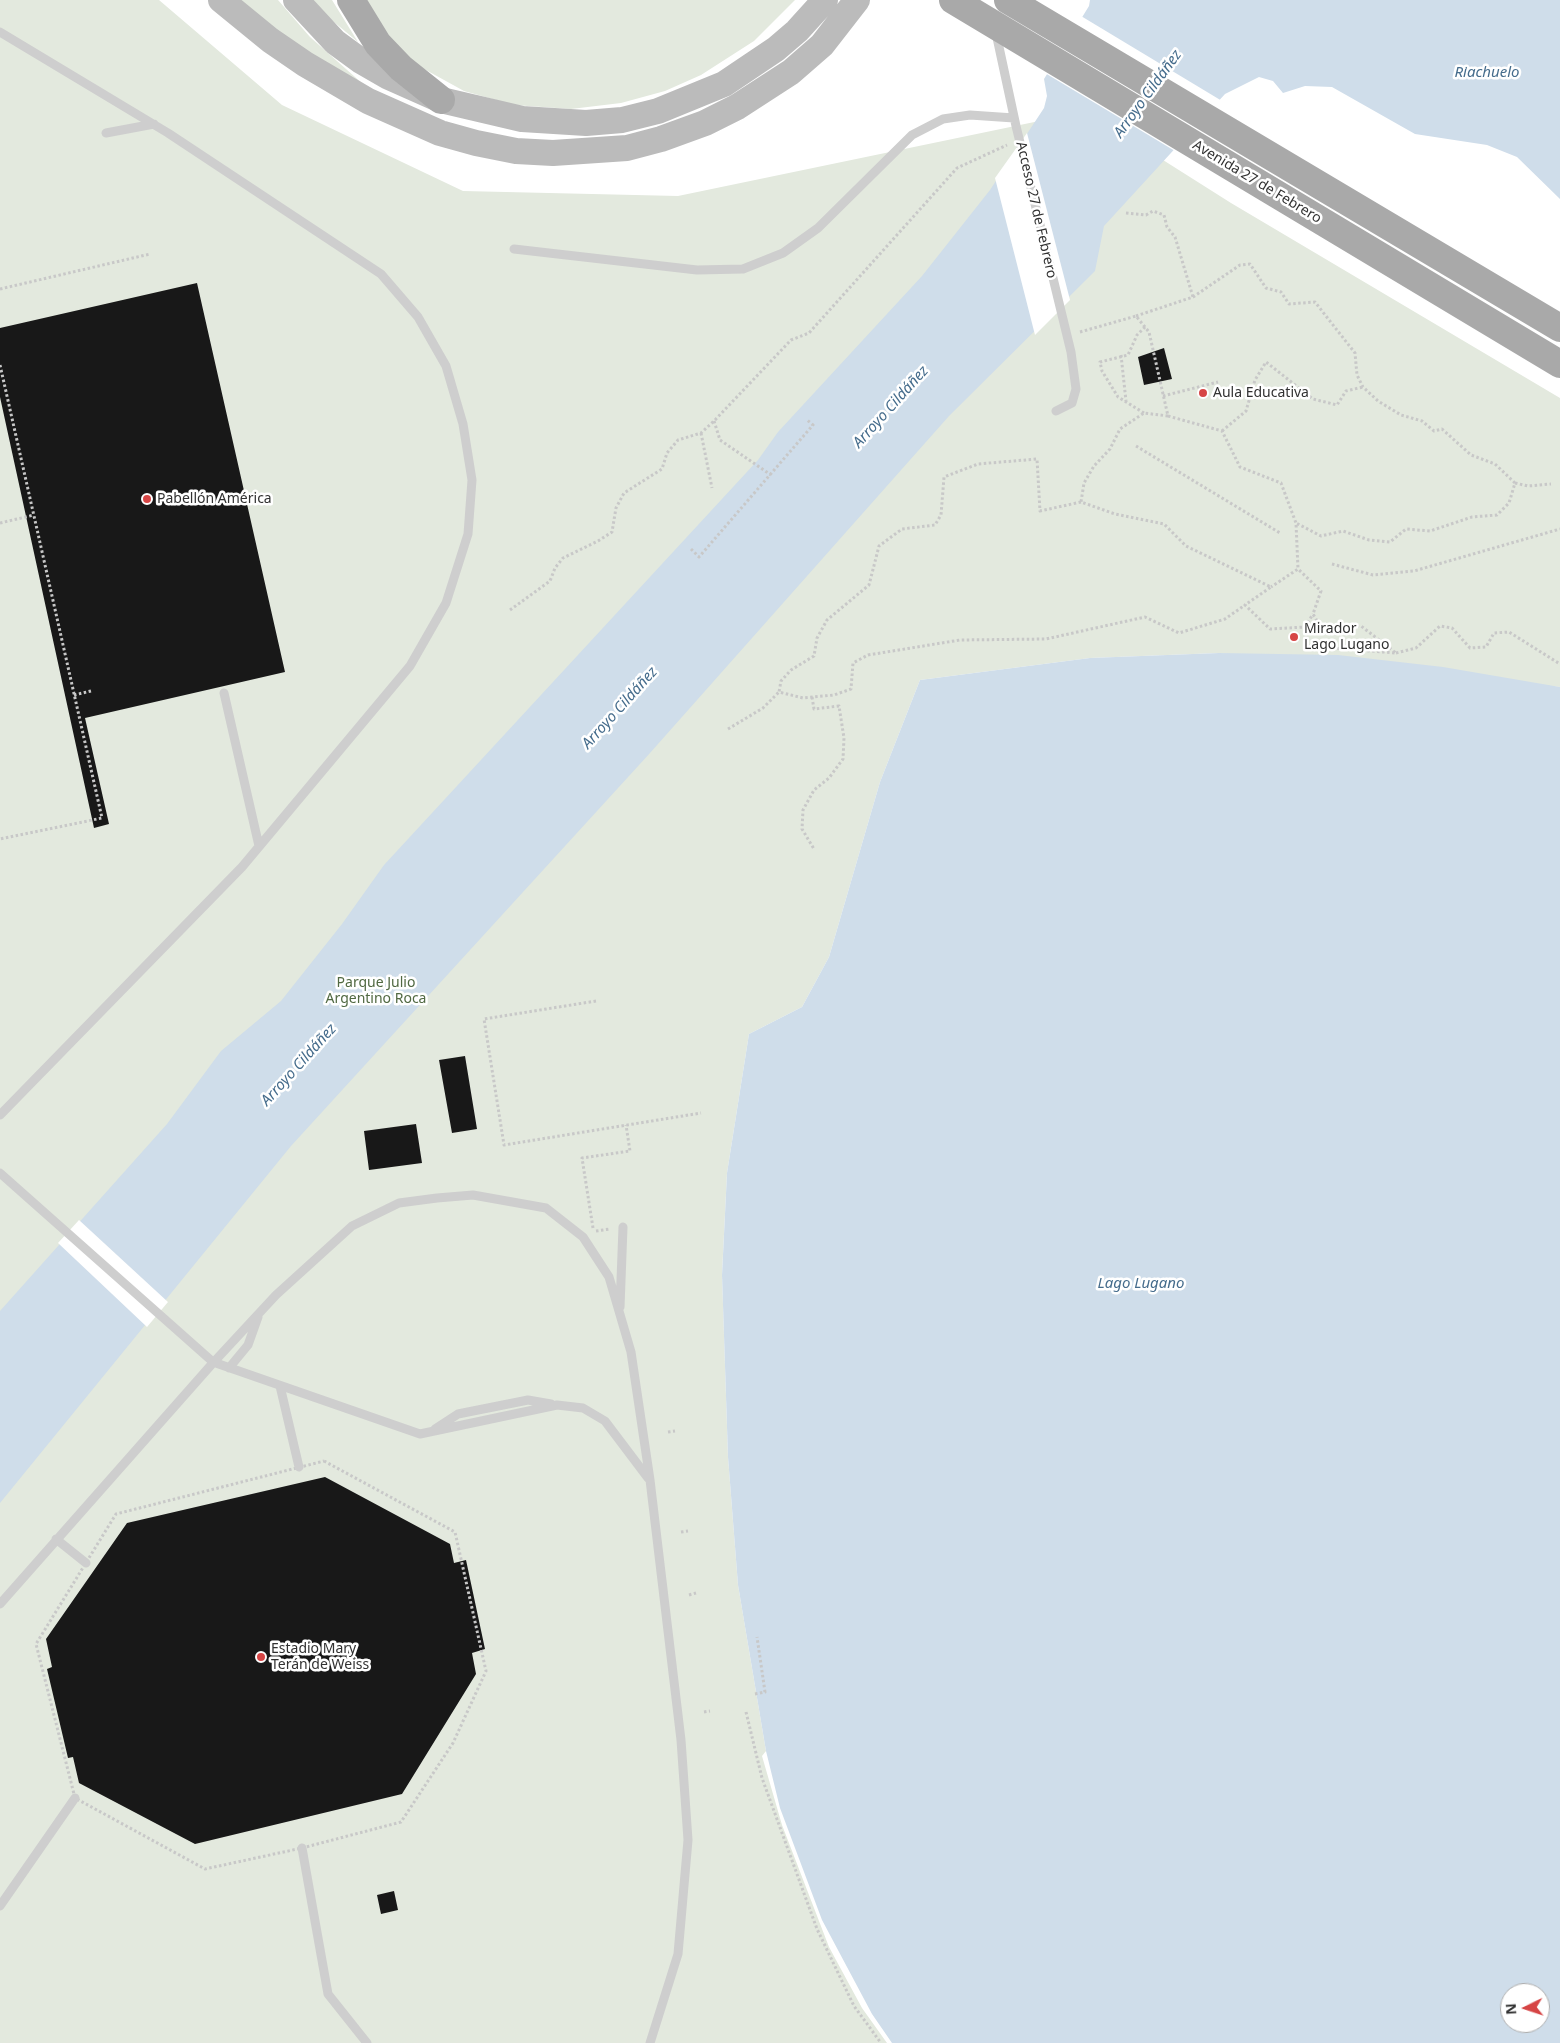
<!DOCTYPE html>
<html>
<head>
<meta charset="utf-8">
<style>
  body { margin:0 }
  #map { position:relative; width:1560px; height:2043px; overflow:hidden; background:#fff; font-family:"Noto Sans",sans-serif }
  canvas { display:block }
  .north { position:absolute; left:1500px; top:1983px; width:50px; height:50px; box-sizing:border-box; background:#fff; border:1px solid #adadad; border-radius:50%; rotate:266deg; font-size:14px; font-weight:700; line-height:20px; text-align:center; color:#313131 }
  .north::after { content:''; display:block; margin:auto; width:18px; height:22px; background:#d64545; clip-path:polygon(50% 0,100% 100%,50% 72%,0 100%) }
</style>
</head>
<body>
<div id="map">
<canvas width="1560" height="2043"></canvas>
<div class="north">N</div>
</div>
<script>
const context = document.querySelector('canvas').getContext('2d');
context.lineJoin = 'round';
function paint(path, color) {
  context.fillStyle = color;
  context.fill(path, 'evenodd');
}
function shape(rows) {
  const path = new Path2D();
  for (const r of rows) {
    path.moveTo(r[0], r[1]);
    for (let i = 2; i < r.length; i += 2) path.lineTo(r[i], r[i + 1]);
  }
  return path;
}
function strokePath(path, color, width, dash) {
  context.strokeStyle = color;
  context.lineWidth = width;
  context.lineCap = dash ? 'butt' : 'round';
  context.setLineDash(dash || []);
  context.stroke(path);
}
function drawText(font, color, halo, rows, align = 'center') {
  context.font = font + ' "Noto Sans",sans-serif';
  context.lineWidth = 5;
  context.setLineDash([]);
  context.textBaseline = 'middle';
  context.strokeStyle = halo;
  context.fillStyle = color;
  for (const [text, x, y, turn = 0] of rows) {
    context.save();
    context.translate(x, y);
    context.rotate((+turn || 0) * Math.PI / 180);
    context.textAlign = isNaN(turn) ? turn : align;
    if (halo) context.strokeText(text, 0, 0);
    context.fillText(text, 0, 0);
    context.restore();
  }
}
paint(shape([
  [0,0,159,0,282,105,463,191,678,196,1044,120,1163,160,1231,203,1560,398,1560,687,1219,653,1090,658,920,680,880,782,829,957,802,1007,749,1034,727,1173,722,1274,728,1457,738,1585,766,1751,762,1756,782,1825,829,1947,862,2008,887,2043,0,2043],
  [233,0,278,0,310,37,373,93,312,61],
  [310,0,332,0,358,42,328,17],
  [359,0,795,0,754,41,701,75,665,91,621,103,571,109,514,105,464,91,415,64,379,32]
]), '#e3e9de');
paint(shape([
  [1090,0,1560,0,1560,199,1517,157,1487,145,1415,134,1332,87,1305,86,1283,93,1273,81,1259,77,1225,94,1104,226,1095,271,949,416,650,753,291,1146,0,1503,0,1311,167,1124,221,1051,281,1001,342,924,384,865,758,460,778,432,922,276,990,190,1044,108,1047,96,1044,79,1089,6],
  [1219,653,1338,655,1443,667,1560,687,1560,2043,892,2043,872,2014,822,1920,780,1808,766,1751,738,1585,728,1457,722,1275,727,1173,749,1034,802,1007,829,957,880,782,920,680,1090,658],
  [1510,1993,1540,1993,1540,2023,1510,2023]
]), '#cfddea');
paint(shape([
  [1081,16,1222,101,1175,151,1045,73],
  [1027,133,1070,300,1035,335,995,178],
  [79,1220,168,1302,147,1327,58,1243]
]), '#fff');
paint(shape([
  [197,283,285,672,85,718,109,824,94,828,0,397,0,328],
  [1164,348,1172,379,1144,385,1138,357],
  [465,1056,477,1129,452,1133,439,1060],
  [416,1124,422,1163,369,1170,364,1131],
  [325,1477,450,1544,454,1563,466,1560,485,1649,472,1653,476,1674,402,1794,195,1844,79,1783,73,1757,68,1758,47,1669,52,1667,46,1639,127,1523],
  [394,1891,398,1910,381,1914,377,1895]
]), '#181818');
strokePath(shape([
  [1126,213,1146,215,1153,211,1164,215,1167,227,1175,237,1193,297],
  [0,289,150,254],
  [1136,316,1193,297,1240,265,1250,264,1266,288,1281,292,1289,304,1315,302,1355,353,1357,375,1363,387,1378,401,1401,415,1422,421,1434,431,1442,429,1471,455,1495,464,1515,483,1509,503,1497,515,1472,517,1430,531,1406,529,1390,542,1369,540,1343,531,1321,536,1296,523],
  [1080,332,1136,316,1149,332,1168,416,1144,413,1120,429,1110,449,1094,466,1084,483,1081,502,1115,514,1164,524,1186,546,1271,587,1245,605,1270,629,1305,627,1307,646,1396,653,1361,626,1320,626,1313,614,1321,591,1298,569,1271,587],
  [1121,355,1126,401],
  [0,365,102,818,0,839],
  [1163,396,1218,382],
  [1144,413,1118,397,1102,371,1100,362,1128,355,1137,335,1145,327],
  [1168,416,1222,431,1240,467,1281,483,1296,523,1298,569],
  [714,421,720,440,771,475],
  [1222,431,1246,411,1255,380,1266,362,1313,399,1337,405,1346,391,1363,387],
  [701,433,712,488],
  [1136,446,1280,533],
  [1515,483,1528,486,1551,484],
  [1081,502,1040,511,1037,459,978,464,944,477,941,515,935,525,902,529,879,546,869,585,827,620,817,638,814,656,791,670,781,681,779,692,803,698,834,695,851,689,853,663,868,655,960,640,1046,639,1145,617,1179,633,1225,619,1245,605],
  [0,523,34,515],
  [691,549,699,557,813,425,806,419],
  [1332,564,1373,575,1414,571,1560,529],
  [510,610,550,581,555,568,563,558,598,541,612,532,616,508,624,493,662,469,667,453,678,440,701,433,714,421,791,340,809,333,957,168,1007,145],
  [1305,627,1313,614],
  [1396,653,1416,648,1440,626,1452,628,1470,648,1486,647,1494,633,1509,632,1560,664],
  [74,695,91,691],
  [812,697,814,709,839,706,844,738,843,759,829,778,814,790,803,810,802,829,814,849],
  [728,729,763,708,779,692],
  [596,1001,484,1019,504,1145,701,1113],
  [593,1228,582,1158,630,1151,626,1125],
  [596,1231,610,1229],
  [668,1432,675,1431],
  [324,1461,455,1532,486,1671,453,1743,401,1822,302,1848,205,1869,75,1798,36,1644,116,1514,324,1461],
  [681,1532,688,1531],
  [689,1595,696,1593],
  [755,1694,765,1692,757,1637],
  [704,1712,710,1711],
  [746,1712,762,1778,817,1929,854,2006,881,2043]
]), '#c8c8c8', 3, [2.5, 2.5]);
strokePath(shape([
  [0,32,168,133,381,274,418,317,446,366,463,424,472,480,468,534,446,603,410,666,242,867,0,1115],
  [996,33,1016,126,1071,352,1076,389,1072,403,1056,411],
  [106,133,154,124],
  [514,249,697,270,743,269,783,253,818,228,912,135,943,119,970,115,1014,118],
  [224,693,259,846],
  [0,1173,213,1362,420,1434,557,1405,583,1408,605,1421,648,1478],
  [620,1307,623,1227],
  [229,1368,248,1345,258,1317],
  [280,1386,299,1467],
  [435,1429,458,1414,528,1400,551,1404],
  [56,1539,86,1563],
  [0,1604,212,1364,276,1295,352,1226,399,1203,437,1198,473,1195,546,1208,583,1237,609,1277,631,1352,650,1480,681,1740,688,1840,678,1954,650,2043],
  [302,1848,328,1994,367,2043],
  [0,1906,75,1798]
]), '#cecece', 9);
strokePath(shape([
  [221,0,270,40,305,64,368,101,440,133,476,143,516,151,553,153,627,148,661,139,705,123,737,107,791,72,822,45,857,0],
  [296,0,335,42,361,61,387,76,441,100,522,119,586,123,622,120,658,111,724,84,776,49,797,31,825,0]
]), '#bbb', 26);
strokePath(shape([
  [351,0,378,44,401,68,441,100],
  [953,0,1560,364],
  [1008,0,1560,328]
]), '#a9a9a9', 28);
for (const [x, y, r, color] of [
  [1203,393,5,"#d64545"],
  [147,499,5,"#d64545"],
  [1294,637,5,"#d64545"],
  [261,1657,5,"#d64545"]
]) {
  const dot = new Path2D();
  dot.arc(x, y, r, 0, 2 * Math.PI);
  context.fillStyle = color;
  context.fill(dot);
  strokePath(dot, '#fff', 2);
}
drawText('14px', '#313131', '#fff', [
  ["Avenida 27 de Febrero",1257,182,31],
  ["Acceso 27 de Febrero",1036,210,77]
]);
drawText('14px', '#313131', '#fff', [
  ["Aula Educativa",1213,393],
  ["Pabellón América",157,499],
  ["Mirador",1304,629],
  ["Lago Lugano",1304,645],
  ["Estadio Mary",271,1649],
  ["Terán de Weiss",271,1665]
], 'left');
drawText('14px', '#516942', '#fff', [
  ["Parque Julio",376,983],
  ["Argentino Roca",376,999]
]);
drawText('italic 15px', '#456c8c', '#fff', [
  ["Riachuelo",1487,73],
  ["Arroyo Cildáñez",1148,94,-54],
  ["Arroyo Cildáñez",891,407,-48],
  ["Arroyo Cildáñez",620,708,-48],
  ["Arroyo Cildáñez",299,1065,-48],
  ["Lago Lugano",1141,1284]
]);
</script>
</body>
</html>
